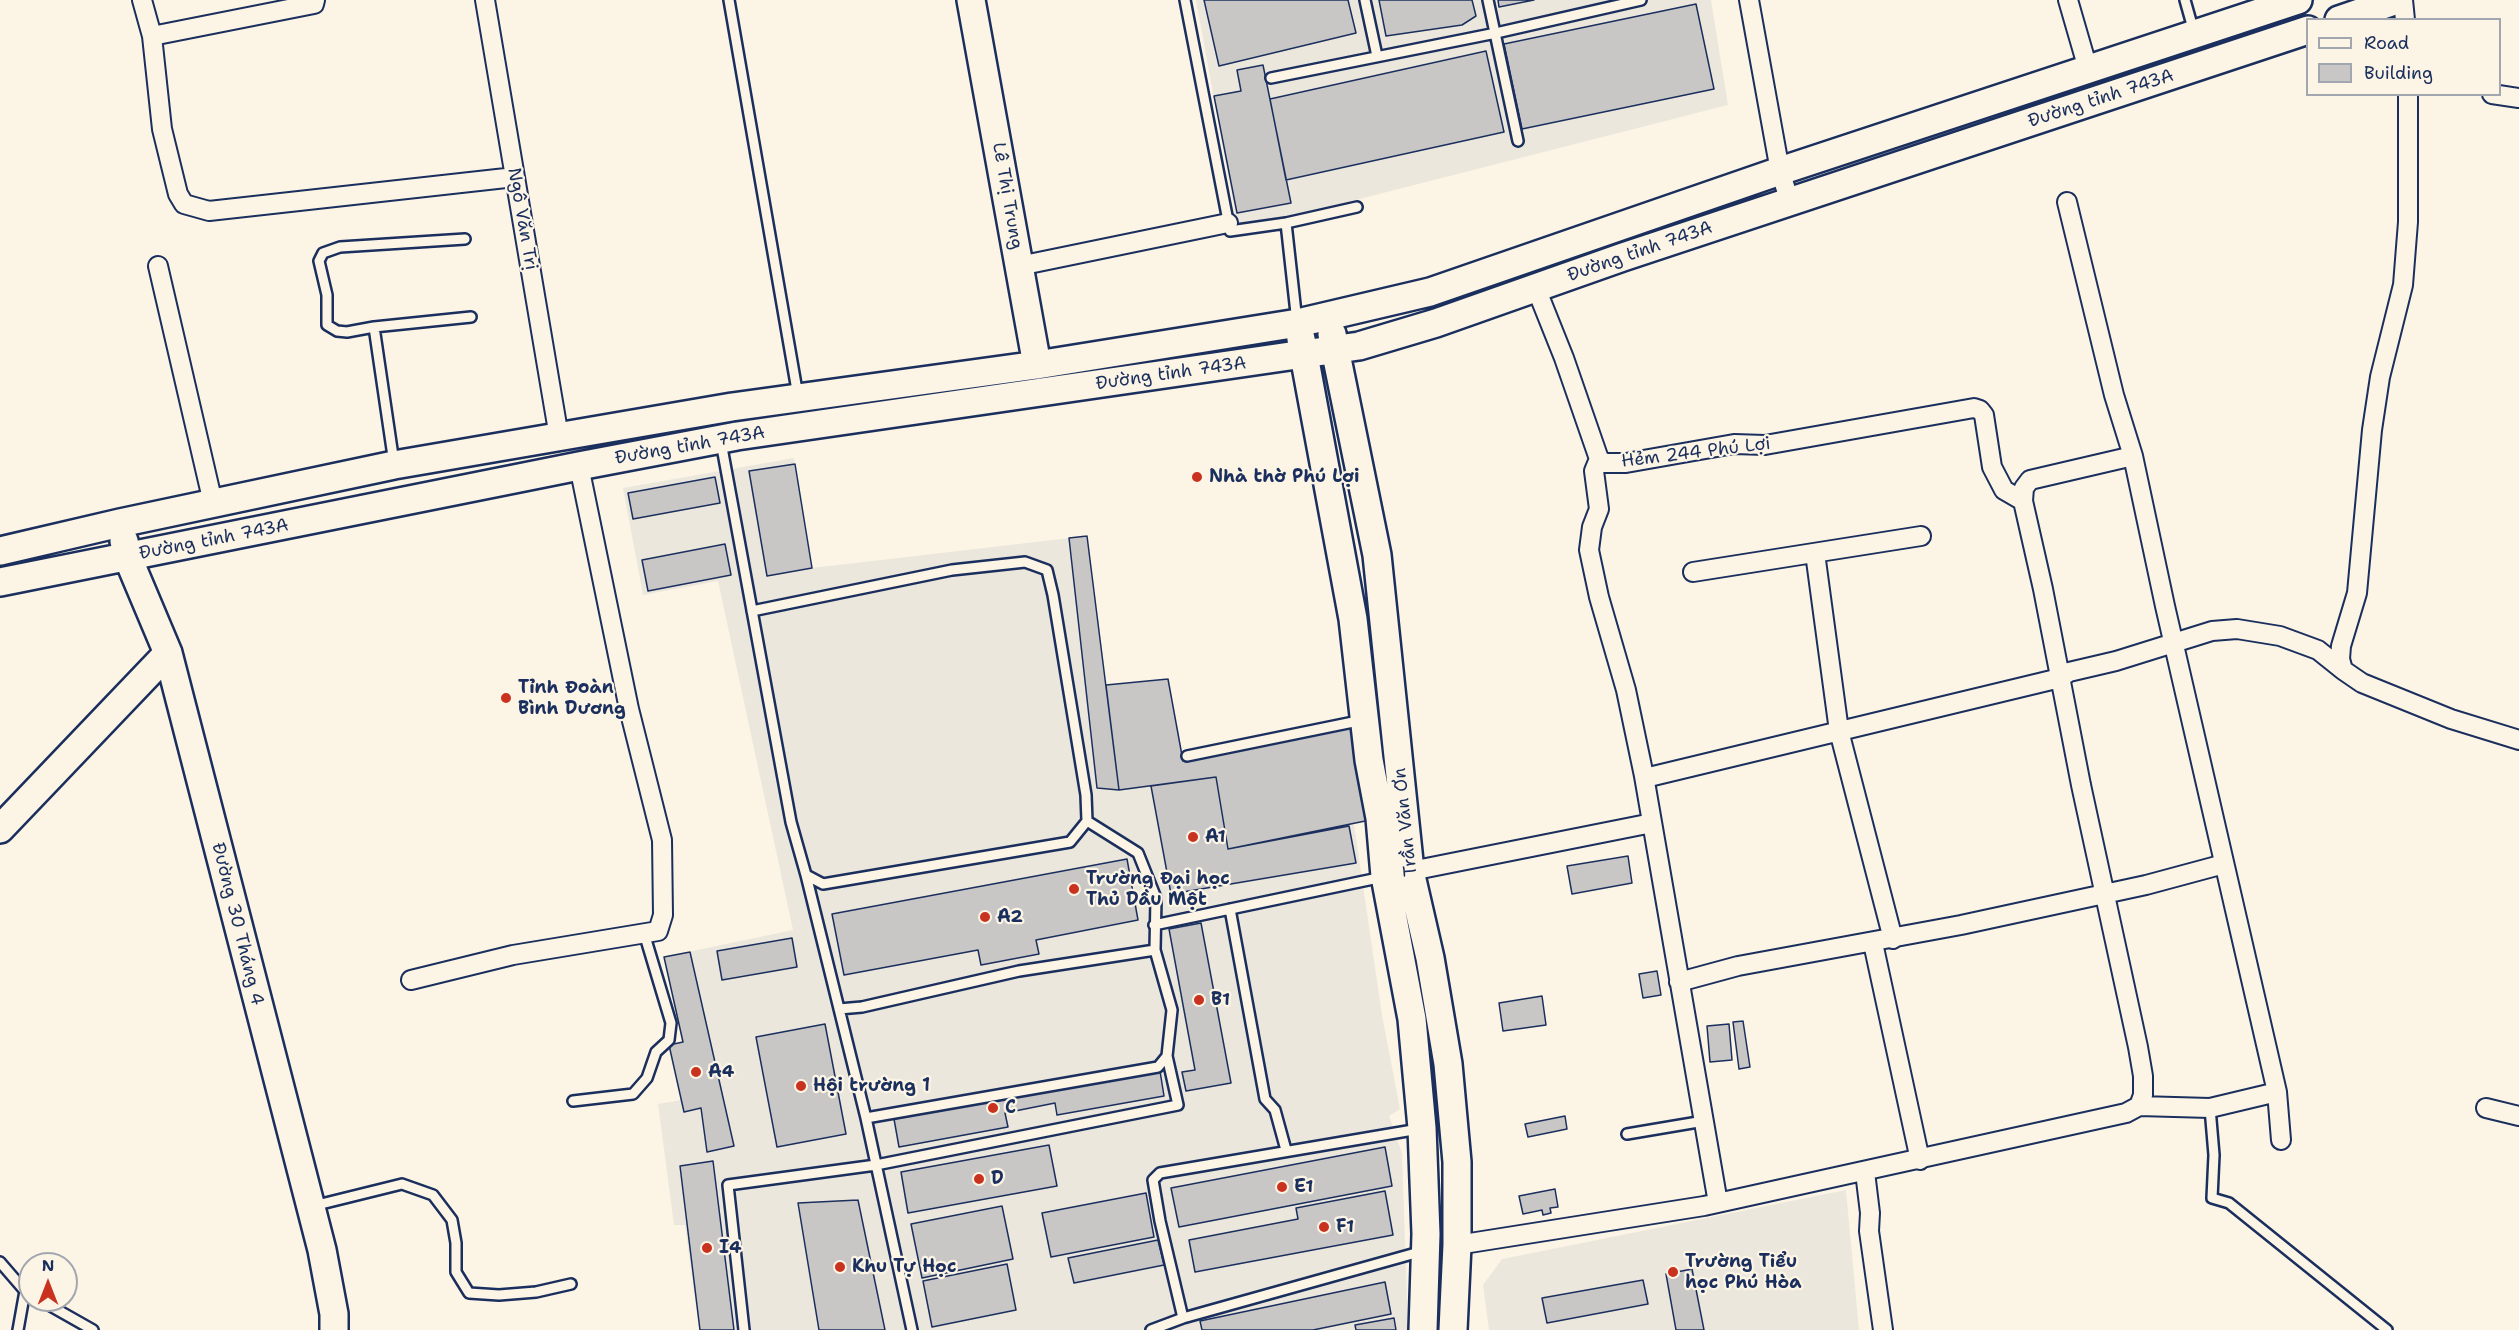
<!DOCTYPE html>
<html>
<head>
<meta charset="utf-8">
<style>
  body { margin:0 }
  #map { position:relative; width:2519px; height:1330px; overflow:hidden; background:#fcf5e5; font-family:"Shantell Sans",sans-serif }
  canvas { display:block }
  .legend { position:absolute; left:2306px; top:18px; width:195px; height:78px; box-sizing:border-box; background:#fcf5e5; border:2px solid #a2a6af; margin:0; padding:8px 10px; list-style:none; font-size:18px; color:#1b2f5e }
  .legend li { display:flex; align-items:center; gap:12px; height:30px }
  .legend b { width:30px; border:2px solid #a2a6af }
  .north { position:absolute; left:18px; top:1252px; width:60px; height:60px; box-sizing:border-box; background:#fcf5e5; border:2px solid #a2a6af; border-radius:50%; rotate:0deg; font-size:16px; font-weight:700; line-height:24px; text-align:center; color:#1b2f5e }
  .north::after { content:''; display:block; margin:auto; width:21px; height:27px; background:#c8321e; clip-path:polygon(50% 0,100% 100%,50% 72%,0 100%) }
</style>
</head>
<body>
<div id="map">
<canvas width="2519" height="1330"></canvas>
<ul class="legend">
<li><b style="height:8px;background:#fcf5e5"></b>Road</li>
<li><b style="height:16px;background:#c8c7c6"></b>Building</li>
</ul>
<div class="north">N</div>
</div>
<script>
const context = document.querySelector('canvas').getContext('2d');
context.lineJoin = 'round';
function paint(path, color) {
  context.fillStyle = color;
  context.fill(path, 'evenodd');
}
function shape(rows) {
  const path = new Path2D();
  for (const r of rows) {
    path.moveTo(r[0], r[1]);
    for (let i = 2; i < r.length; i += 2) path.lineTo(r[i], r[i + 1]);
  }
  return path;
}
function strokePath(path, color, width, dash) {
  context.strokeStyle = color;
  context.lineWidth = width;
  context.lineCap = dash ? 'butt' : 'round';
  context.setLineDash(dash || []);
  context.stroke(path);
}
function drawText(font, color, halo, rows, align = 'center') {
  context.font = font + ' "Shantell Sans",sans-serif';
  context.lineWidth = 4.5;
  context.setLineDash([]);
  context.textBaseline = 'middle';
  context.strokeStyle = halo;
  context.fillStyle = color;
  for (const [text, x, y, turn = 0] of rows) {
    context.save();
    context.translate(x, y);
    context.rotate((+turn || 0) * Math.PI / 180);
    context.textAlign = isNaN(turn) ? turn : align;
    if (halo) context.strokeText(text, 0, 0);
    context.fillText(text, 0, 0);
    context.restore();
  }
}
paint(shape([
  [1196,0,1711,0,1728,105,1238,230],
  [794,458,812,568,1087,536,1119,790,1151,786,1228,849,1354,824,1382,1015,1400,1109,1389,1116,1402,1153,1408,1330,699,1330,685,1225,674,1225,658,1104,681,1100,669,1045,682,1042,664,957,793,930,718,581,643,595,623,488],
  [1846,1190,1859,1330,1489,1330,1483,1285,1502,1259]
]), '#ece7dc');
const building = shape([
  [1204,0,1348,0,1356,33,1219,66,1204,0],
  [1379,0,1472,0,1476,16,1462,25,1386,36,1379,0],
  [1498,0,1534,0,1499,7,1498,0],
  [1696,4,1714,89,1522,129,1504,44,1696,4],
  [1486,51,1504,132,1286,180,1270,99,1486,51],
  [1263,65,1291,203,1237,213,1214,96,1241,91,1237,70,1263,65],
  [795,464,812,568,767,576,749,471,795,464],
  [715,477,720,503,633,519,628,493,715,477],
  [1087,536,1119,790,1097,788,1069,538,1087,536],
  [725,544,731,575,648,591,642,560,725,544],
  [1168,679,1183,761,1365,724,1380,818,1228,849,1216,777,1119,790,1106,685,1168,679],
  [1216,777,1228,849,1349,826,1356,863,1171,894,1151,786,1216,777],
  [1628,856,1632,883,1572,894,1567,866,1628,856],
  [1127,859,1138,920,1036,940,1039,954,981,965,978,950,844,975,832,914,1127,859],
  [1201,923,1231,1083,1186,1091,1182,1072,1195,1070,1169,929,1201,923],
  [792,938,797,967,722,980,717,951,792,938],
  [690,952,734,1146,707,1152,701,1108,684,1112,669,1045,683,1042,664,957,690,952],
  [1657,971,1661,995,1643,998,1639,974,1657,971],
  [1542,996,1546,1025,1503,1031,1499,1003,1542,996],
  [1743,1021,1750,1067,1739,1069,1733,1022,1743,1021],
  [825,1024,846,1134,777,1147,756,1037,825,1024],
  [1729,1024,1732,1060,1710,1062,1707,1026,1729,1024],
  [1160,1071,1164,1096,1057,1115,1055,1103,1005,1113,1008,1127,899,1147,894,1119,1160,1071],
  [1565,1116,1567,1129,1528,1137,1525,1124,1565,1116],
  [1049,1145,1057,1186,908,1213,901,1172,1049,1145],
  [1385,1147,1392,1186,1179,1227,1171,1188,1385,1147],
  [713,1161,734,1330,700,1330,680,1166,713,1161],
  [1555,1189,1558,1207,1550,1208,1551,1213,1543,1215,1542,1210,1523,1214,1519,1196,1555,1189],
  [1385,1191,1393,1235,1195,1272,1189,1240,1298,1219,1296,1208,1385,1191],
  [1146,1193,1154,1237,1051,1257,1042,1213,1146,1193],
  [858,1200,885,1330,819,1330,798,1203,858,1200],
  [1002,1206,1013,1259,922,1278,911,1224,1002,1206],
  [1158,1240,1164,1265,1074,1283,1068,1258,1158,1240],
  [1007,1264,1016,1310,932,1327,923,1281,1007,1264],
  [1692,1269,1704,1330,1676,1330,1666,1274,1692,1269],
  [1643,1280,1648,1304,1547,1323,1542,1298,1643,1280],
  [1385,1282,1391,1314,1313,1330,1202,1330,1200,1321,1385,1282],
  [1394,1318,1396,1330,1356,1330,1355,1325,1394,1318]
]);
paint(building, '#c8c7c6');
strokePath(building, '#1b2f5e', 1.5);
const lane = shape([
  [729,0,798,396],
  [1185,0,1230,231,1286,223,1357,207],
  [1365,0,1377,56],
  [1488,0,1518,141],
  [2185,0,2194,32],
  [1271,78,1496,33,1641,0],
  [1286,223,1297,322],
  [465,239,340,247,323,253,319,261,327,295,327,325,337,331,347,332,374,327,471,317],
  [374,327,394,463],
  [721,442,791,822,806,875,866,1118,912,1330],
  [752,611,952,570,1025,562,1047,570,1053,595,1086,795,1087,821,1070,842,823,884,806,875],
  [1187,756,1363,720],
  [1230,909,1265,1099,1275,1110,1286,1150],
  [1154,925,1383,877],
  [839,1009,862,1007,1019,971,1155,950],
  [573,1101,633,1094,647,1078,656,1052,669,1040,671,1023,644,933],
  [2210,1108,2214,1155,2212,1198,2229,1203,2387,1330],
  [866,1118,1158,1067,1167,1056,1172,1010,1155,950,1156,898,1138,853,1087,821],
  [1627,1134,1704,1121],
  [313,1206,402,1184,433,1195,452,1220,456,1243,456,1272,469,1293,499,1295,536,1292,571,1284],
  [0,1262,25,1291,30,1294],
  [40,1300,93,1330],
  [1183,1318,1160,1221,1153,1180,1160,1173,1419,1129],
  [18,1330,25,1291],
  [744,1330,728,1185,876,1165,1178,1105,1167,1056],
  [1151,1330,1183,1318,1423,1251]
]);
const street = shape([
  [142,0,152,36,162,129,178,194,184,204,209,211,515,177],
  [485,0,559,437],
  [1749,0,1780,171,1790,202],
  [2068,0,2088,69],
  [2403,0,2405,20],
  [152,36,314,4,315,0],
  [2408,94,2408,222,2403,285,2380,377,2372,430,2357,593,2341,646,2340,659,2343,670,2362,683,2451,719,2519,740],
  [2492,94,2519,98],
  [2067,202,2114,395,2133,456,2165,606,2277,1092,2281,1140],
  [158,266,213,503],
  [1019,266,1228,223],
  [1536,288,1564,358,1599,459,1605,463,1626,463,1734,444,1765,445,1974,408,1980,410,1984,415,1992,467,2004,490,2023,501],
  [1599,459,1594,471,1599,509,1592,527,1589,550,1599,597,1626,690,1644,776,1718,1203],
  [1815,553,1839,731,1893,939],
  [1693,572,1921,536],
  [1644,776,1649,777,2060,678,2069,672,2116,661,2212,631,2237,629,2280,636,2318,650,2343,670],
  [1401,873,1652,823],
  [1873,943,1920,1160],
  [411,980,513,955,658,931,663,915,662,840,629,709,579,466],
  [1679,982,1738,966,1961,925,2146,885,2224,864],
  [2139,1106,2210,1108,2277,1092],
  [2486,1108,2519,1116],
  [1865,1172,1870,1213,1869,1231,1883,1330],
  [1457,1245,1704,1206,2067,1126,2126,1113,2139,1106,2143,1095,2143,1076,2138,1047,2081,785,2043,589,2023,501,2024,488,2030,480,2133,456]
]);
const secondary = shape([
  [971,0,1037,365],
  [2339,20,2397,0],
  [1332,334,1377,555,1410,871,1430,958,1448,1064,1457,1162,1457,1245,1453,1330],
  [1301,339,1353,619,1369,760,1380,818,1385,876,1412,1019,1422,1128,1426,1234,1423,1330],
  [124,541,128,558,168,653,322,1250,334,1314,334,1330],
  [0,551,120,523,394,465,732,407,1037,365,1298,323,1430,292,1780,171,2298,0],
  [0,582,579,466,737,436,1359,346,1436,323,1623,257,2308,30],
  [0,829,168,653]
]);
strokePath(lane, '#1b2f5e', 14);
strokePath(street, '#1b2f5e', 22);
strokePath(secondary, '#1b2f5e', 32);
strokePath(lane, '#fcf5e5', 9);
strokePath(street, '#fcf5e5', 18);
strokePath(secondary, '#fcf5e5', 27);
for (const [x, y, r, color] of [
  [1197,477,6,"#c8321e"],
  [506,698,6,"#c8321e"],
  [1193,837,6,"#c8321e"],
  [1074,889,6,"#c8321e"],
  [985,917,6,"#c8321e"],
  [1199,1000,6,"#c8321e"],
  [696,1072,6,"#c8321e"],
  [801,1086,6,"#c8321e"],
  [993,1108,6,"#c8321e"],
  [979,1179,6,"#c8321e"],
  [1282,1187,6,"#c8321e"],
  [1324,1227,6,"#c8321e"],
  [707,1248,6,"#c8321e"],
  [840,1267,6,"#c8321e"],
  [1673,1272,6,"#c8321e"]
]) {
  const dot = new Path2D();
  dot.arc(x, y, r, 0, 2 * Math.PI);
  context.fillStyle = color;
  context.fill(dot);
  strokePath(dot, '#fcf5e5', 2);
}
drawText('18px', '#1b2f5e', '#fcf5e5', [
  ["Đường tỉnh 743A",2101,99,-18],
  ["Lê Thị Trung",1007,196,80],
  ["Ngô Văn Trị",522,219,80],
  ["Đường tỉnh 743A",1640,252,-19],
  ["Đường tỉnh 743A",1171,374,-8],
  ["Đường tỉnh 743A",690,446,-10],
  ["Hẻm 244 Phú Lợi",1696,453,-7],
  ["Đường tỉnh 743A",214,540,-11],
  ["Trần Văn Ơn",1406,822,-96],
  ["Đường 30 Tháng 4",237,924,76]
]);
drawText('bold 18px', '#1b2f5e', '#fcf5e5', [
  ["Nhà thờ Phú Lợi",1209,477],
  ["Tỉnh Đoàn",518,688],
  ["Bình Dương",518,709],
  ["A1",1205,837],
  ["Trường Đại học",1086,879],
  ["Thủ Dầu Một",1086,900],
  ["A2",997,917],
  ["B1",1211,1000],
  ["A4",708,1072],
  ["Hội trường 1",813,1086],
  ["C",1005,1108],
  ["D",991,1179],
  ["E1",1294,1187],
  ["F1",1336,1227],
  ["I4",719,1248],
  ["Trường Tiểu",1685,1262],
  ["học Phú Hòa",1685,1283],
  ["Khu Tự Học",852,1267]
], 'left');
</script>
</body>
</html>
